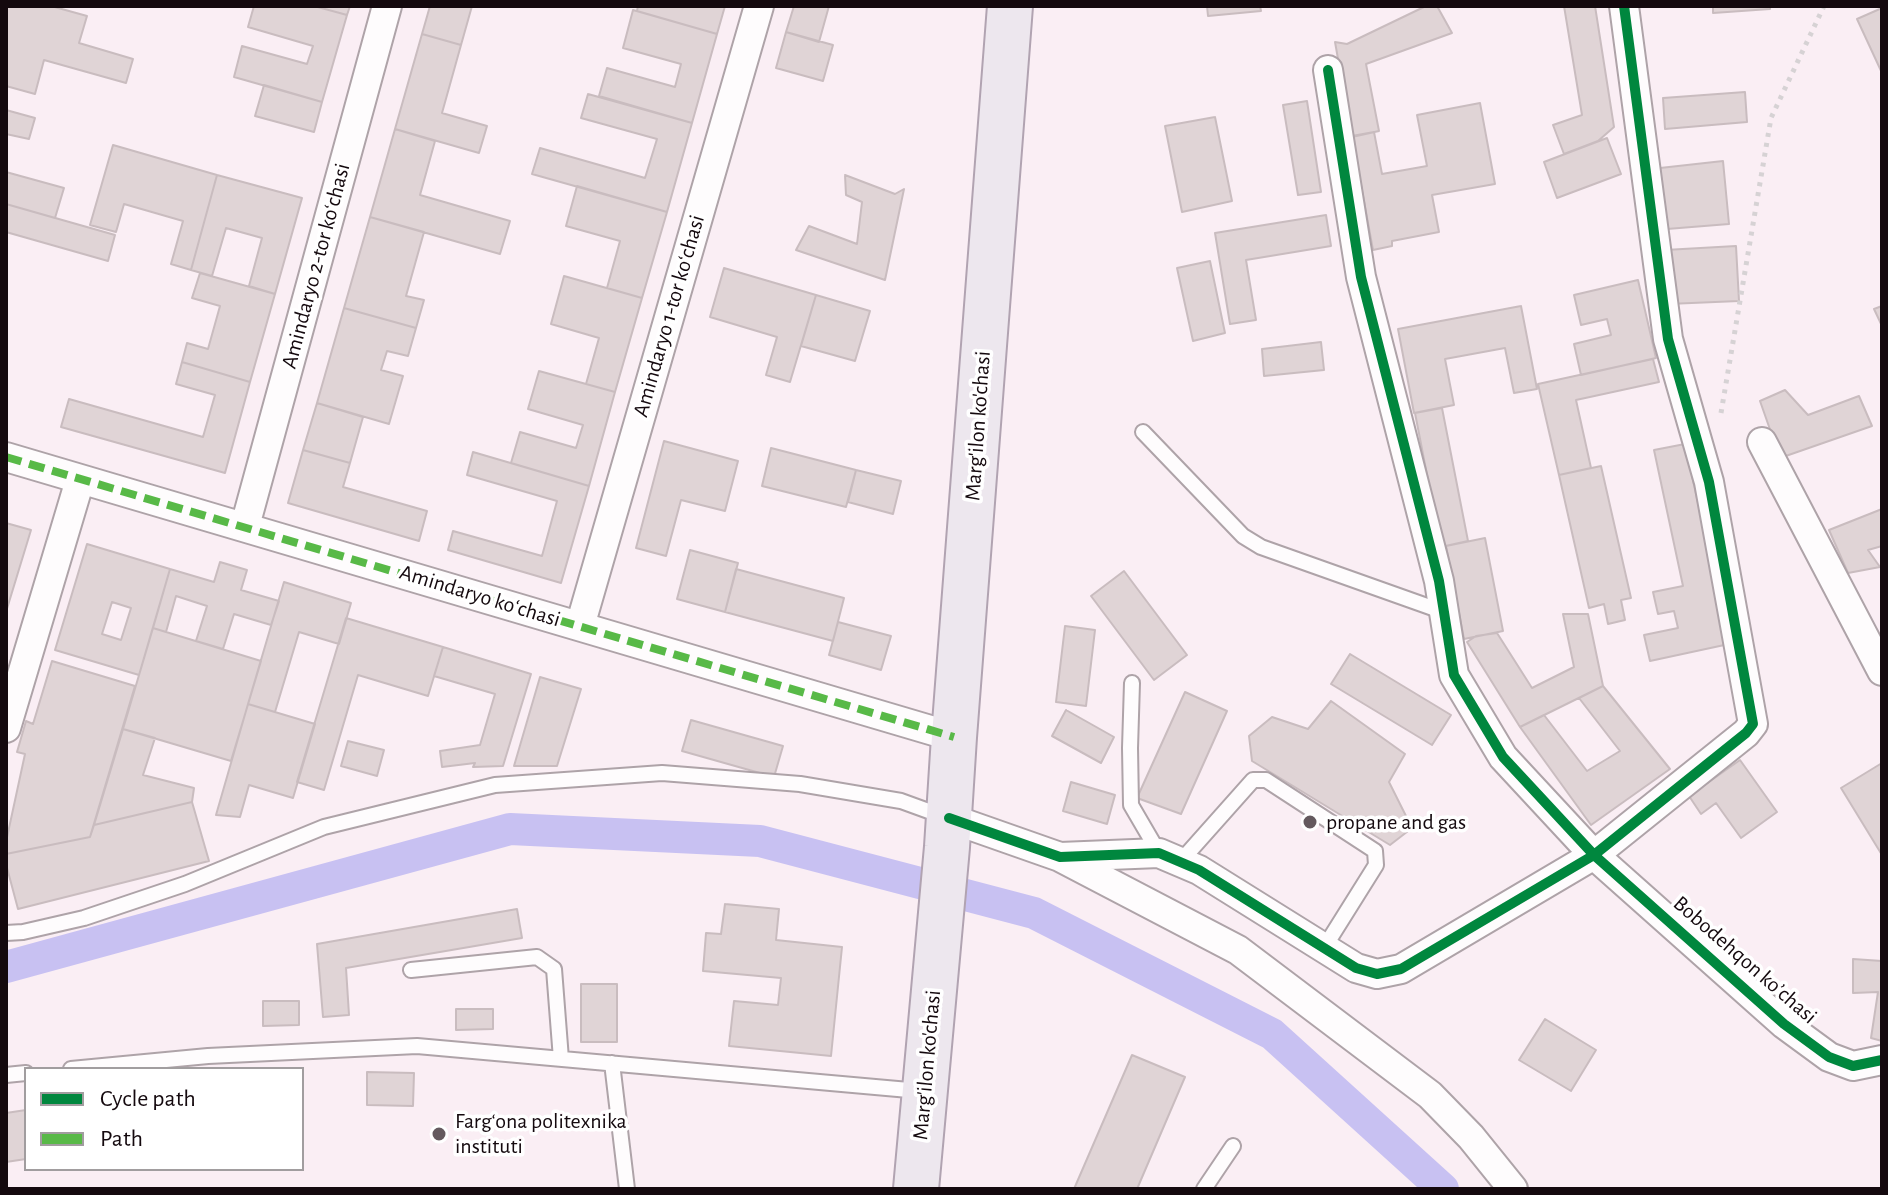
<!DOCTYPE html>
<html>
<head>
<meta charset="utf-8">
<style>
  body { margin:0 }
  #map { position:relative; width:1888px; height:1195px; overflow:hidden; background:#faeef4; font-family:"Alegreya Sans",sans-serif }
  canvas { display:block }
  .frame { position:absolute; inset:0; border:8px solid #14090e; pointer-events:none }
  .legend { position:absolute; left:24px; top:1067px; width:280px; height:104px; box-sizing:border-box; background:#fff; border:2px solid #a19d9f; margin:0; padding:10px 14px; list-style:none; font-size:24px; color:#14090e }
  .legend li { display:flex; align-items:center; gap:16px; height:40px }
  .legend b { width:40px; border:2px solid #a19d9f }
</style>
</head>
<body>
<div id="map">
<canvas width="1888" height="1195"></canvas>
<div class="frame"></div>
<ul class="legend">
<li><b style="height:10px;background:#00873e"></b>Cycle path</li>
<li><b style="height:10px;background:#58b947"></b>Path</li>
</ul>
</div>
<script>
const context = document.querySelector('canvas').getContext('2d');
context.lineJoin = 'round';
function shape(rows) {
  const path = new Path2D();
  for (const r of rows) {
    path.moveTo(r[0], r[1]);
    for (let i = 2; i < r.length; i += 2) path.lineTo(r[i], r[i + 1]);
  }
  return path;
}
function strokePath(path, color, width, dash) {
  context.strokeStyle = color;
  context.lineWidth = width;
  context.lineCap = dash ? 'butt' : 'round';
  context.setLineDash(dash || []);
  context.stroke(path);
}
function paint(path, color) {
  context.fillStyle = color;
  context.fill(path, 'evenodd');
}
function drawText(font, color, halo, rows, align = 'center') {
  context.font = font + ' "Alegreya Sans",sans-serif';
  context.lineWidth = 7;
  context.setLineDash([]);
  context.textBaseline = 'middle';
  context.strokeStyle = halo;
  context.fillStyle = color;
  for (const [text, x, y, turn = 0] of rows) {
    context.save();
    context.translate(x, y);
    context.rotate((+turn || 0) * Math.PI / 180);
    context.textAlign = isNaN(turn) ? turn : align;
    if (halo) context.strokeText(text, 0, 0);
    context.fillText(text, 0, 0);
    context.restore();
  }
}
strokePath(shape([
  [6,967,510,829,760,841,1034,913,1272,1034,1443,1189]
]), '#c8c1f2', 32);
const building = shape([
  [7,6,51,6,87,16,79,43,133,59,126,83,44,60,35,94,6,86,7,6],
  [254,6,314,6,347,15,322,102,234,77,242,46,307,64,313,46,248,27,254,6],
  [314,6,350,6,347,15,314,6],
  [430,6,472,6,461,45,422,34,430,6],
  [638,6,725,6,717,34,637,11,638,6],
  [794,6,829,6,819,42,786,32,794,6],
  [1207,6,1260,6,1261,11,1208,16,1207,6],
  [1426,6,1437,6,1452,33,1366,64,1379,131,1352,137,1335,42,1347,44,1426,6],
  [1564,6,1595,6,1614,127,1598,141,1564,154,1553,125,1582,115,1564,6],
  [1713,6,1770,6,1770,9,1713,13,1713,6],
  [1882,8,1882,73,1857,19,1882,8],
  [633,10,717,34,692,123,599,96,607,68,675,87,681,64,623,48,633,10],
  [786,32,833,45,823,81,776,68,786,32],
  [422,34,461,45,442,113,487,126,479,153,395,129,422,34],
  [264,85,322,102,314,132,255,116,264,85],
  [1745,92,1747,122,1665,129,1663,98,1745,92],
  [588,94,692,123,667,212,532,174,540,148,645,178,657,139,581,118,588,94],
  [1307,101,1321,192,1298,195,1283,105,1307,101],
  [1480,103,1495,184,1432,195,1439,232,1392,241,1392,246,1373,250,1352,136,1374,132,1382,174,1427,166,1417,115,1480,103],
  [6,110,35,118,29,139,6,134,6,110],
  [1215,117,1232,201,1182,212,1165,126,1215,117],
  [395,129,435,141,420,195,510,221,500,254,370,217,395,129],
  [1607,138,1621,174,1557,198,1544,162,1607,138],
  [113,145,217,175,191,270,171,264,183,221,124,204,116,232,90,225,113,145],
  [1723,161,1729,224,1667,229,1660,168,1723,161],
  [6,172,64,188,55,218,6,204,6,172],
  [217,175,302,198,275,294,249,286,262,238,226,228,212,276,191,270,217,175],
  [845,175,895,194,904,189,885,280,796,250,809,226,857,244,862,202,846,195,845,175],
  [577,186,667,212,642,298,607,288,620,241,566,226,577,186],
  [6,204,115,235,108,261,6,232,6,204],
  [1326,215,1331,246,1246,260,1256,320,1230,324,1215,233,1326,215],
  [370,217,424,232,406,296,424,300,416,328,344,308,370,217],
  [1736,246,1739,301,1668,304,1665,250,1736,246],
  [1210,261,1225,333,1193,341,1177,268,1210,261],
  [724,268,816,295,790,382,766,375,777,337,710,317,724,268],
  [200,273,275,294,250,382,182,362,187,343,208,349,220,306,192,298,200,273],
  [564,276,642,298,615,392,586,384,599,338,551,324,564,276],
  [1638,280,1656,358,1581,375,1574,344,1611,335,1607,319,1581,325,1574,295,1638,280],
  [816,295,870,311,855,361,801,346,816,295],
  [1521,306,1537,389,1514,393,1505,348,1445,359,1454,405,1414,413,1398,329,1521,306],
  [1882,306,1882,326,1874,309,1882,306],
  [344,308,416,328,408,356,387,351,381,370,403,376,389,424,317,403,344,308],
  [1321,342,1324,370,1264,376,1262,349,1321,342],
  [1653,359,1659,382,1576,400,1591,468,1559,475,1538,384,1653,359],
  [182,362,250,382,225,473,61,427,69,399,203,437,215,395,176,384,182,362],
  [539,371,615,392,589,486,511,463,520,432,576,448,583,425,528,409,539,371],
  [1785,390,1808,415,1859,396,1872,426,1780,458,1760,401,1785,390],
  [317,403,363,417,350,463,303,450,317,403],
  [1442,408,1468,541,1441,547,1415,413,1442,408],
  [664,441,738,461,725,511,681,500,666,556,636,548,664,441],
  [1685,444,1729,644,1650,661,1644,635,1678,628,1674,611,1658,614,1653,592,1683,586,1654,450,1685,444],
  [771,448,856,470,846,507,762,486,771,448],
  [303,450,350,463,343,487,427,511,419,541,288,503,303,450],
  [473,452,589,486,561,583,448,550,453,531,542,556,557,501,467,475,473,452],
  [1601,466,1631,598,1621,600,1625,620,1608,624,1604,604,1589,608,1559,475,1601,466],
  [856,470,901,481,893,514,848,502,856,470],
  [1882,509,1882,546,1868,550,1880,567,1848,573,1829,530,1882,509],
  [6,523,31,530,6,612,6,523],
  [1485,538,1503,631,1464,639,1446,546,1485,538],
  [87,544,170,569,139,675,55,650,87,544],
  [112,602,131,608,121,640,102,634,112,602],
  [690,550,738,563,725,612,677,599,690,550],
  [220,562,247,570,241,590,279,601,271,625,234,614,223,649,196,641,207,606,176,596,166,632,153,628,170,569,214,582,220,562],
  [736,569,844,598,833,641,725,612,736,569],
  [1124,571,1187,655,1154,680,1091,596,1124,571],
  [284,582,351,603,339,644,299,632,275,712,248,704,284,582],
  [1563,614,1588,614,1603,686,1520,727,1467,642,1476,636,1497,633,1532,688,1574,667,1563,614],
  [346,618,443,647,428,696,358,675,324,790,297,782,346,618],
  [838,622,891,636,881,670,829,655,838,622],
  [1065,626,1095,630,1086,706,1056,702,1065,626],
  [153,628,261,661,231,761,123,729,153,628],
  [443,647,531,674,503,766,473,767,475,763,442,767,440,751,480,745,495,694,434,676,443,647],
  [1350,654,1451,715,1432,745,1331,684,1350,654],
  [52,661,135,686,90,837,6,854,6,842,25,754,17,752,26,721,33,724,52,661],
  [540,677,581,689,557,766,514,766,540,677],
  [1603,686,1670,769,1591,825,1520,727,1544,715,1587,771,1620,751,1579,698,1603,686],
  [1185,692,1227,711,1181,814,1137,798,1185,692],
  [1331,701,1405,754,1389,782,1412,828,1390,845,1252,761,1249,736,1272,717,1308,729,1331,701],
  [248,704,315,724,293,798,249,785,240,817,216,815,248,704],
  [1066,710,1114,737,1101,763,1052,736,1066,710],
  [691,720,783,746,774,777,682,751,691,720],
  [123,729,155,738,143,775,194,788,192,802,94,825,123,729],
  [348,741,384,750,377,776,341,766,348,741],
  [1740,760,1777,812,1741,838,1716,803,1701,814,1689,796,1740,760],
  [1882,763,1882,855,1841,788,1882,763],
  [1071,782,1115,795,1107,824,1063,811,1071,782],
  [192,802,209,861,18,909,6,864,6,854,90,837,94,825,192,802],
  [725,904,779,909,776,940,842,947,831,1056,729,1046,734,1001,778,1005,781,978,703,971,706,933,721,934,725,904],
  [517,909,522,938,346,968,349,1015,323,1017,317,944,517,909],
  [1853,959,1882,961,1882,1041,1871,1038,1878,992,1853,993,1853,959],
  [581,984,617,984,617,1042,581,1042,581,984],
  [263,1001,299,1001,299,1025,263,1026,263,1001],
  [456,1009,493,1009,493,1029,456,1030,456,1009],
  [1545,1019,1596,1050,1571,1091,1519,1060,1545,1019],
  [1132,1055,1185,1077,1137,1189,1074,1189,1132,1055],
  [367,1072,414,1073,413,1106,367,1105,367,1072],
  [26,1110,26,1159,6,1162,6,1113,26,1110]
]);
paint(building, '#e0d4d6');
strokePath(building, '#c9bcbf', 2);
const service = shape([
  [1143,432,1243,536,1261,547,1444,612],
  [1132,683,1130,748,1131,805,1159,853],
  [1180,862,1253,780,1266,780,1375,851,1376,865,1324,948],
  [6,933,23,932,84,918,185,884,324,827,495,785,662,773,800,784,901,801,945,817],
  [411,970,537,957,554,969,561,1059],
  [612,1063,627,1189],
  [71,1069,208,1056,417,1046,920,1091],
  [6,1075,26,1073],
  [1204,1189,1233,1146]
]);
const minor = shape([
  [1328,70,1361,277,1439,581,1454,675,1503,757,1594,855,1784,1024,1829,1057,1853,1066,1882,1060],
  [1762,442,1882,671],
  [6,457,954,737],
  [245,526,387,6],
  [580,626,759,6],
  [6,728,80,480],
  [949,818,1060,857,1159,853,1199,870,1356,968,1377,974,1401,969,1594,855,1746,733,1753,724,1709,482,1668,339,1624,6],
  [1060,857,1238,950,1430,1095,1471,1137,1513,1189]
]);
const primary = shape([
  [916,1189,947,847,954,737,1010,6]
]);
strokePath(service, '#aea3a8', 18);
strokePath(minor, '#aea3a8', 32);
strokePath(primary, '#b1a3b1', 48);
strokePath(shape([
  [1721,413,1771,118,1824,6]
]), '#d6d2d4', 5, [4, 6]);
strokePath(service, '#fefcfd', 14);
strokePath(minor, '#fefcfd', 28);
strokePath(primary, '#ede7ee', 44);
strokePath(shape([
  [6,457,954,737]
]), '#58b947', 8, [16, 8]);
strokePath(shape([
  [1328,70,1361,277,1439,581,1454,675,1503,757,1594,855,1784,1024,1829,1057,1853,1066,1882,1060],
  [949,818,1060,857,1159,853,1199,870,1356,968,1377,974,1401,969,1594,855,1746,733,1753,724,1709,482,1668,339,1624,6]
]), '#00873e', 10);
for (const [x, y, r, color] of [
  [1310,822,8,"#64595e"],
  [439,1134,8,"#64595e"]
]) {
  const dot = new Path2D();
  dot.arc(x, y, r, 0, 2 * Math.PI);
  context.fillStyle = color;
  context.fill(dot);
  strokePath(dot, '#fff', 3);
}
drawText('22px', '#14090e', '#fff', [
  ["Amindaryo 2-tor koʻchasi",316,266,-75],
  ["Amindaryo 1-tor koʻchasi",669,316,-74],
  ["Marg'ilon ko'chasi",978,426,-86],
  ["Amindaryo koʻchasi",480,596,17],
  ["Bobodehqon koʼchasi",1745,960,41],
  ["Marg'ilon ko'chasi",927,1065,-85]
]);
drawText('22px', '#14090e', '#fff', [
  ["propane and gas",1326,822],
  ["Fargʻona politexnika",455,1121],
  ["instituti",455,1146]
], 'left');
</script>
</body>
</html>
